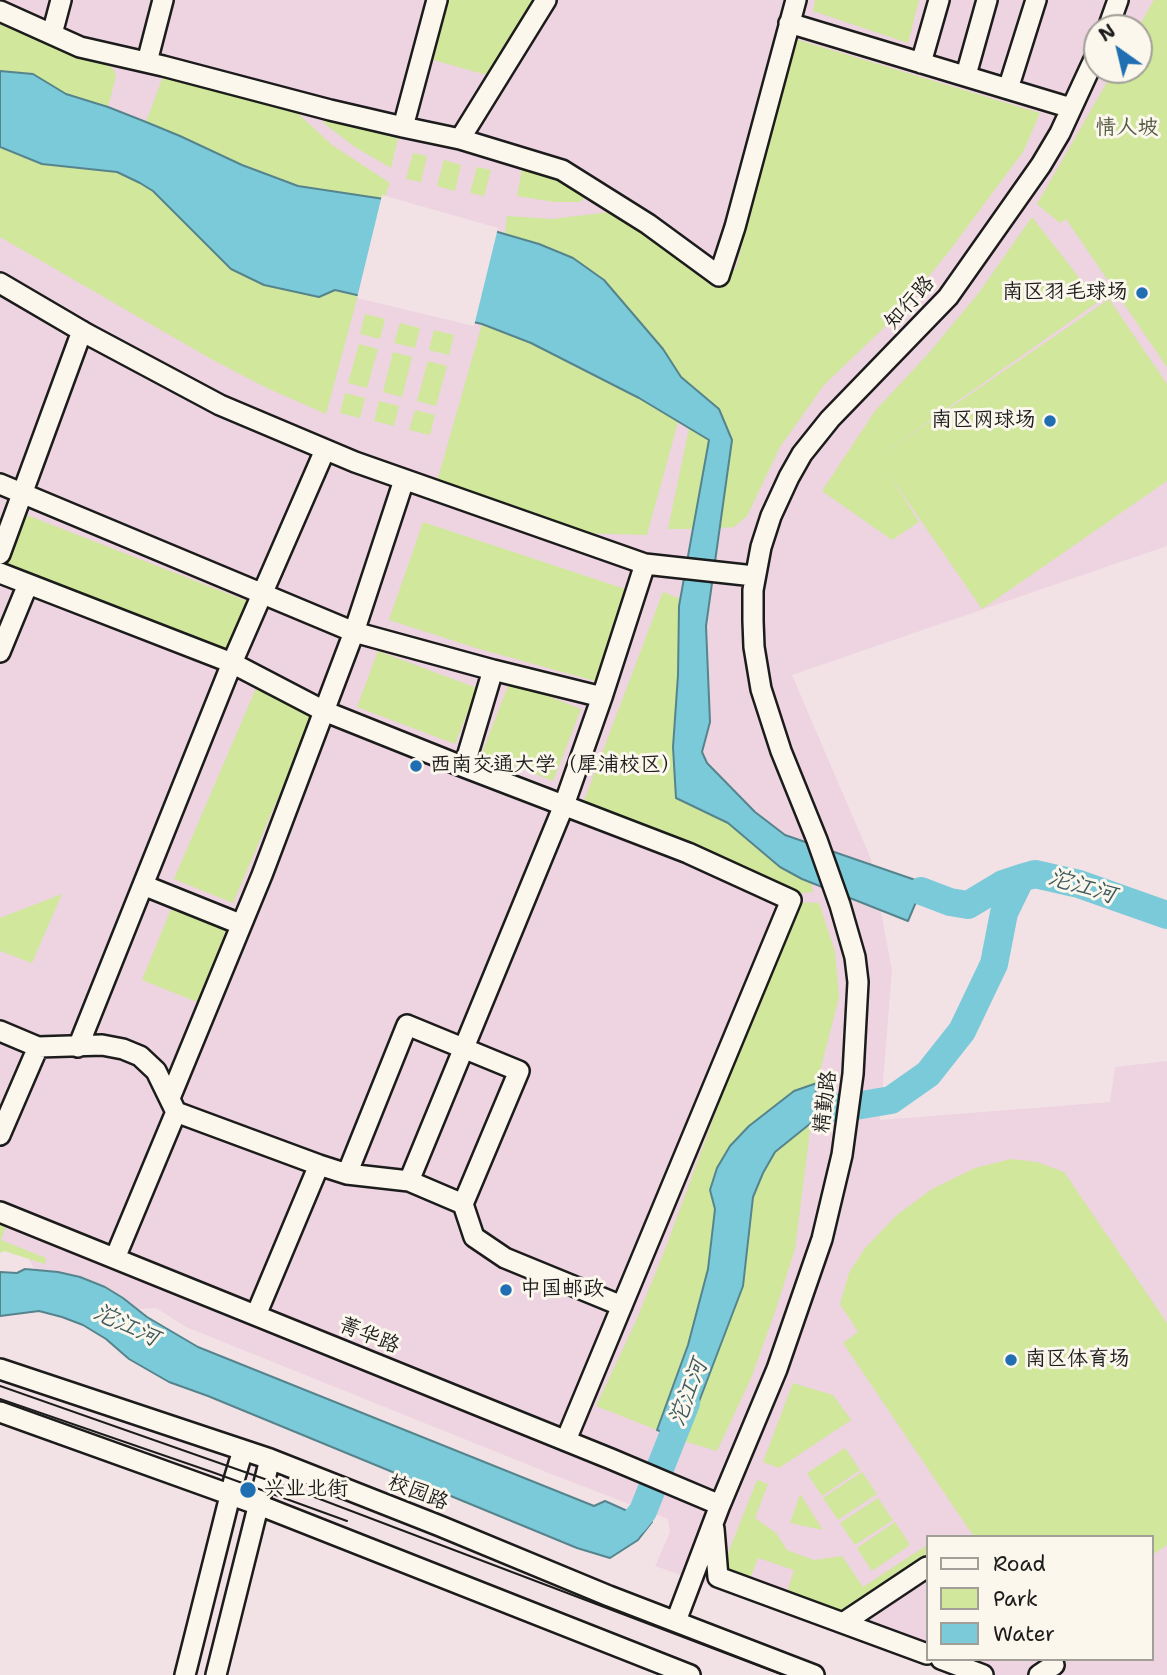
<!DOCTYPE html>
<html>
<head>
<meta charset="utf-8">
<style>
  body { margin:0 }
  #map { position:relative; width:1167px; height:1675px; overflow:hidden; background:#f3e2e5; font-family:"Shantell Sans",sans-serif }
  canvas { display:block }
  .legend { position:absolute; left:926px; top:1535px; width:228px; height:126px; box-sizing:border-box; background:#fbf7ec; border:2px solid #a29f99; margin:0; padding:9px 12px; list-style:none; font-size:21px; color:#1c1c1c }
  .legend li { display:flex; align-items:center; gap:14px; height:35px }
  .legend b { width:35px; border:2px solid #a29f99 }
  .north { position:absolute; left:1083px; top:14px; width:70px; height:70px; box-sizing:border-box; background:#fbf7ec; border:2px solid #a29f99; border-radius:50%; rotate:326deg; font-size:19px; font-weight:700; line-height:28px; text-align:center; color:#1c1c1c }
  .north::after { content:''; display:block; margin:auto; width:24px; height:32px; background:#1f6fb2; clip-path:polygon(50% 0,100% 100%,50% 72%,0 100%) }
</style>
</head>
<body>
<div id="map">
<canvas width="1167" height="1675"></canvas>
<ul class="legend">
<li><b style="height:9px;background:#fbf7ec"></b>Road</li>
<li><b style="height:19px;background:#d0e79c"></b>Park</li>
<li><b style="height:19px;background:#7bcad9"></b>Water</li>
</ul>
<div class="north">N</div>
</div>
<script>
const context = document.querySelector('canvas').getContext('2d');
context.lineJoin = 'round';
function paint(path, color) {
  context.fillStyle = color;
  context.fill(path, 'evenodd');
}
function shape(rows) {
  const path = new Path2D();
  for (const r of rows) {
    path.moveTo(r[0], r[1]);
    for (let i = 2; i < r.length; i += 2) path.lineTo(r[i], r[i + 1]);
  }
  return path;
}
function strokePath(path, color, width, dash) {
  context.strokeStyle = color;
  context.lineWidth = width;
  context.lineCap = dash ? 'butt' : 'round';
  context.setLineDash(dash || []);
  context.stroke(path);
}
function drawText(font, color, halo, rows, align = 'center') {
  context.font = font + ' "Shantell Sans","LXGW WenKai TC",sans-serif';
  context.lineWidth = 6;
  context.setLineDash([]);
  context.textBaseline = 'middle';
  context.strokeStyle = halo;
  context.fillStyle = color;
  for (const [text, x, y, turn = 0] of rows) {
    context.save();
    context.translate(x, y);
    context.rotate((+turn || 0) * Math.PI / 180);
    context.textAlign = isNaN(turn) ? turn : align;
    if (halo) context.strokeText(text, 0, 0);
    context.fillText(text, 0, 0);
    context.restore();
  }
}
paint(shape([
  [0,0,1167,0,1167,546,792,675,871,859,892,970,880,1120,1110,1102,1115,1067,1167,1061,1167,1675,962,1675,807,1618,655,1566,670,1532,668,1519,551,1474,186,1327,156,1308,138,1309,105,1287,80,1277,35,1270,28,1258,0,1243],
  [1097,28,1139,28,1139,70,1097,70],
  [927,1537,1151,1537,1151,1659,927,1659]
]), '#edd4e0');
paint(shape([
  [445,0,535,0,487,75,430,59],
  [815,0,919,0,908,43,813,11],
  [1154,0,1167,0,1167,367,1066,219,1060,223,1037,204,1114,70,1139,70,1138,28],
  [0,24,105,63,109,66,114,70,116,76,108,107,66,94,33,74,0,71],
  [795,39,1040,113,1023,152,947,254,894,318,824,385,780,447,747,516,734,527,720,528,732,440,719,409,681,377,663,349,604,280,573,258,539,244,505,234,507,216,552,219,618,211,713,287,736,268],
  [165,71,293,109,332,145,390,183,384,199,298,186,242,165,180,136,146,122],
  [314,109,400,130,391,168,355,147,326,125],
  [0,147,42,164,117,172,140,183,153,191,231,269,358,295,326,414,267,388,211,359,0,237],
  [413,153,427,156,421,182,406,179],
  [444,160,461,165,455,191,437,186],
  [523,164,575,182,586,196,580,202,554,202,517,196],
  [477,167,491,170,484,196,470,193],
  [1032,217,1098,302,877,458,1109,299,1167,384,1167,481,982,609,888,473,919,522,892,540,822,491,875,411,928,354,978,294],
  [365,314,385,319,380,339,360,334],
  [400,323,420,328,415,348,394,343],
  [482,324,531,343,639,398,678,422,647,535,575,533,436,485],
  [434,330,454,335,449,355,429,350],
  [359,344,378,349,367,388,348,383],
  [393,352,412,357,402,397,383,392],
  [428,361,447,366,436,406,417,401],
  [345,393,365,398,360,418,340,413],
  [379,401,399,406,394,426,374,421],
  [415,410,435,415,430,435,409,430],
  [689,428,709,440,693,529,668,529],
  [24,514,252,603,230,660,1,570],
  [423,522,625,589,595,681,476,648,389,620],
  [663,592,681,599,676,798,728,823,780,867,811,882,813,892,793,894,582,806],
  [378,651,477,688,455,744,357,707],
  [510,681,581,709,553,781,482,753],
  [257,686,315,711,233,903,174,879],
  [62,894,32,963,0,951,0,918],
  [793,902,819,903,835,952,839,997,817,1083,794,1091,749,1126,710,1190,715,1209,708,1269,688,1345,657,1430,596,1406,636,1321,666,1247],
  [171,909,226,931,197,1002,142,980],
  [811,1123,795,1249,775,1312,751,1378,717,1451,684,1441,743,1286,753,1197,763,1173,775,1152],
  [1011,1159,1037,1162,1064,1172,1167,1323,1167,1545,1151,1556,1151,1537,974,1537,843,1343,858,1332,840,1304,849,1273,865,1248,897,1215,932,1189,975,1168],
  [0,1221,7,1224,1,1240,46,1258,45,1264,4,1251,0,1253],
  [793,1383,833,1395,851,1420,779,1468,763,1462],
  [845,1448,860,1470,822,1496,807,1473],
  [862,1472,877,1494,838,1520,823,1498],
  [757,1480,768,1484,755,1518,776,1533,787,1550,814,1560,842,1556,863,1587,927,1545,927,1558,842,1614,786,1595,794,1570,758,1558,750,1579,731,1571,725,1561],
  [800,1494,823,1530,790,1523],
  [878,1498,893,1520,855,1545,840,1523],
  [895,1522,910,1545,872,1571,857,1548]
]), '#d0e79c');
const water = shape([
  [0,71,33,74,66,94,108,107,146,122,180,136,242,165,298,186,384,199,539,244,573,258,604,280,663,349,681,377,719,409,732,440,706,626,710,722,702,752,707,763,755,812,785,835,924,883,908,921,802,879,780,867,728,823,676,798,673,747,678,675,679,606,709,440,639,398,531,343,482,324,335,290,319,297,264,285,231,269,153,191,140,183,117,172,42,164,0,147,0,71],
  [817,1083,811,1123,775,1152,763,1173,753,1197,743,1286,684,1441,657,1430,688,1345,708,1269,715,1209,710,1190,717,1168,730,1146,749,1126,794,1091,817,1083],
  [25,1269,58,1272,80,1277,105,1287,123,1298,147,1317,198,1347,594,1506,605,1501,652,1522,638,1540,610,1558,577,1548,208,1396,169,1382,129,1359,106,1339,83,1325,62,1317,39,1311,0,1316,0,1272,17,1273,25,1269]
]);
paint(water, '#7bcad9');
strokePath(water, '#55848d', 2);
paint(shape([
  [382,195,498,228,474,326,357,298]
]), '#f3e2e5');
strokePath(shape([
  [921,891,950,902,968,905,1003,884,1021,878],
  [780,1124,807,1106,844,1108,891,1100,928,1074,962,1031,994,964,1004,913,1021,878,1035,874,1079,884,1167,915],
  [608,1532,619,1530,634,1522,643,1511,686,1403]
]), '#7bcad9', 28);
const minor = shape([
  [0,11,80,47,163,66,330,110,403,127,460,139,562,170,648,224,719,276,735,227,796,0],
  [789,23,1071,108],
  [1108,28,1118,0],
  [52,34,61,0],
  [147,62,163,0],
  [921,63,939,0],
  [966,75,987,0],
  [1008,89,1036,0],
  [403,127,437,0],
  [460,139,546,0],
  [0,283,87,334,220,405,355,462,645,564,754,576],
  [0,484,354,632,493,670,602,697],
  [0,554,82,331],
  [0,573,232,663,324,711,464,767,688,853,791,900,566,1440],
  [0,652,28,584],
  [464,767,493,670],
  [143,885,240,924],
  [0,1031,38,1047,102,1045,123,1049,140,1056,156,1071,176,1112,319,1165,347,1174,409,1181,463,1204,474,1237,505,1258,622,1306],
  [78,1047,232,663,325,450],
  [170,1098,262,875,354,632,404,480],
  [0,1135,38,1047],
  [347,1174,407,1025,519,1071,463,1204],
  [409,1181,564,805,602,697,645,564],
  [0,1212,611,1459,720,1505],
  [115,1258,176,1112],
  [256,1315,319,1165],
  [0,1369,270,1459,440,1526,609,1596,814,1675],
  [0,1412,259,1505,690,1675],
  [714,1529,718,1577,927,1654],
  [676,1621,720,1505,777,1369,822,1239,842,1155,853,1074,858,982,855,957,840,905,817,840,781,751,761,689,754,647,753,621,753,590,761,547,771,516,789,477,802,454,830,419,948,297,1041,165,1060,133,1097,53],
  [843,1623,927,1567],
  [941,1659,983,1675],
  [185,1675,234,1480,243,1450],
  [216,1675,270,1459],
  [1039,1675,1054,1665]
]);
strokePath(minor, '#1c1c1c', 24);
strokePath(minor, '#fbf7ec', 19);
strokePath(shape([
  [0,1386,296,1490,783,1675],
  [0,1399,212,1472,347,1521]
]), '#1c1c1c', 2);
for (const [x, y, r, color] of [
  [1142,293,7,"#1f6fb2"],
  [1050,421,7,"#1f6fb2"],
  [416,766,7,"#1f6fb2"],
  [506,1290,7,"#1f6fb2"],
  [1011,1360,7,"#1f6fb2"],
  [248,1490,9,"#1f6fb2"]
]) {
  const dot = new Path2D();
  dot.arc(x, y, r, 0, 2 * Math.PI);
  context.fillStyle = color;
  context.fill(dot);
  strokePath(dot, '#fbf7ec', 2.5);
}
drawText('21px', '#525942', '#fbf7ec', [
  ["情人坡",1127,129]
]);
drawText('21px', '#1c1c1c', '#fbf7ec', [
  ["南区羽毛球场",1128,293,"right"],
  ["南区网球场",1036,421,"right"],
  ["西南交通大学（犀浦校区）",430,766],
  ["中国邮政",520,1290],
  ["南区体育场",1025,1360],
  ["兴业北街",264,1490]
], 'left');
drawText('21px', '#1c1c1c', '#fbf7ec', [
  ["知行路",910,303,-48],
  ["精勤路",826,1102,-83],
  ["菁华路",369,1336,22],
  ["校园路",418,1493,21]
]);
drawText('italic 23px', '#3d595e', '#fbf7ec', [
  ["沱江河",1082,887,17],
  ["沱江河",126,1326,25],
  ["沱江河",689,1393,-69]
]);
</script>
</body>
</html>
